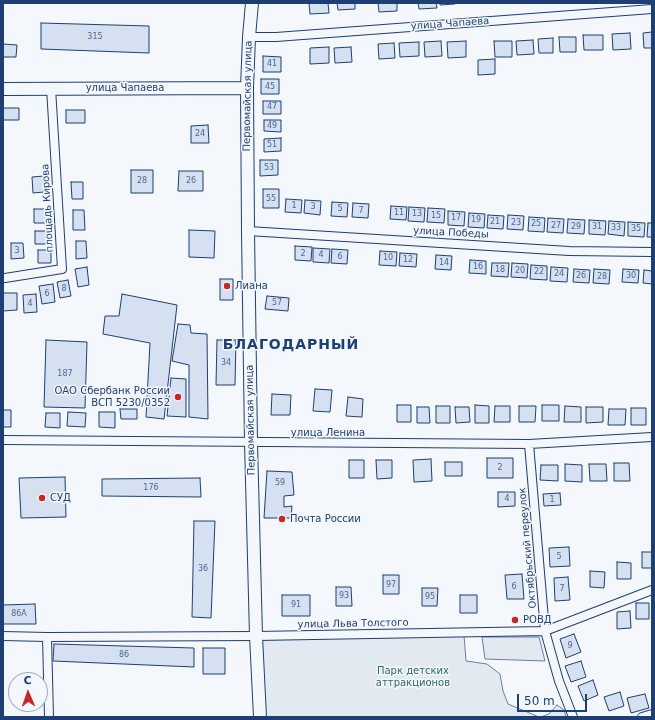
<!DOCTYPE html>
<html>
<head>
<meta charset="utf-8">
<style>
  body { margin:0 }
  #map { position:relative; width:655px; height:720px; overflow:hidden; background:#f4f7fb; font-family:"DejaVu Sans",sans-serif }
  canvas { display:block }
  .frame { position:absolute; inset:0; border:4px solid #1d3f73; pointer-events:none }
  .north { position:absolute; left:8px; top:672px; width:40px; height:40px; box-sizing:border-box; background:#f4f7fb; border:1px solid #9eadc5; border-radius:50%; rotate:358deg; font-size:11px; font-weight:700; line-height:16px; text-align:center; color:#1d3f73 }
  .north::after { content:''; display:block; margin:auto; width:14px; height:18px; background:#c62828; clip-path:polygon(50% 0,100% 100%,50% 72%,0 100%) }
  .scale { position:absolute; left:517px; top:694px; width:70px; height:18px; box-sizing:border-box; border:2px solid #1d3f73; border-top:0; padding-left:5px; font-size:12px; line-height:14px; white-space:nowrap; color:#1d3f73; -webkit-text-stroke:3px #f4f7fb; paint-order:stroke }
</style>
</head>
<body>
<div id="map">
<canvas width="655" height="720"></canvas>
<div class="frame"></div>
<div class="north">С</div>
<div class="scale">50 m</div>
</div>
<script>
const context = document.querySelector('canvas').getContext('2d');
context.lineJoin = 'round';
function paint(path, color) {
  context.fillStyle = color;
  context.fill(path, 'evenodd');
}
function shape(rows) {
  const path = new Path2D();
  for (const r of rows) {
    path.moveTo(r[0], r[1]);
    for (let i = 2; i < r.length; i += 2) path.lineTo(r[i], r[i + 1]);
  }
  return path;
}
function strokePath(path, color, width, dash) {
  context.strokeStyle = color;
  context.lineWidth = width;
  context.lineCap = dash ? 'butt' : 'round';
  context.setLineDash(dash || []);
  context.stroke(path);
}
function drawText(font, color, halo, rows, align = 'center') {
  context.font = font + ' "DejaVu Sans",sans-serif';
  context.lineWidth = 3;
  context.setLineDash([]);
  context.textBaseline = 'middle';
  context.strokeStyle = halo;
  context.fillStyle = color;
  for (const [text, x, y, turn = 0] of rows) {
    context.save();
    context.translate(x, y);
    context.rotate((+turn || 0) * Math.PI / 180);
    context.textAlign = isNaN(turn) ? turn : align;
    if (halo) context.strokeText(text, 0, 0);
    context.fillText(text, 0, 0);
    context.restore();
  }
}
const green = shape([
  [464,635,466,661,487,664,500,674,503,691,508,704,539,717,265,717,259,640,464,635],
  [482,637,539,637,545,661,485,659,482,637],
  [557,705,564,710,566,717,541,717,549,714,557,705]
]);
paint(green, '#e3e9f0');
strokePath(green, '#687fa3', 1);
const building = shape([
  [309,3,328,3,329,13,310,14,309,3],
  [337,3,355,3,355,9,338,10,337,3],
  [378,3,397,3,397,11,379,12,378,3],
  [418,3,436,3,437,8,419,9,418,3],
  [440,3,455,3,455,4,440,5,440,3],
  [41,23,149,26,149,53,41,49,41,23],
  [652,32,652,48,644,48,643,33,652,32],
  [630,33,631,49,613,50,612,34,630,33],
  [583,35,603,35,603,50,584,50,583,35],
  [559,37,576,37,576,52,560,52,559,37],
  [553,38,553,53,539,53,538,39,553,38],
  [533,40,534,54,517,55,516,41,533,40],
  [441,41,442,56,425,57,424,42,441,41],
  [466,41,466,57,448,58,447,42,466,41],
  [494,41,512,41,512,57,495,57,494,41],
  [419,42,419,56,400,57,399,43,419,42],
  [394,43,395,58,379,59,378,44,394,43],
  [3,44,17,45,16,57,3,57,3,44],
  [329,47,329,63,310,64,310,48,329,47],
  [351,47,352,62,335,63,334,48,351,47],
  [263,56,281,57,281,72,263,72,263,56],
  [495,59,495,74,478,75,478,60,495,59],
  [261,79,279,79,279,94,261,94,261,79],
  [263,101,281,101,281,114,263,114,263,101],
  [3,108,19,108,19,120,3,120,3,108],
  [66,110,85,110,85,123,66,123,66,110],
  [264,120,281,120,281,132,264,131,264,120],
  [208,125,209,143,191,143,191,126,208,125],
  [281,138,281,151,264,152,264,139,281,138],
  [260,160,278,160,278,175,260,176,260,160],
  [131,170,153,170,153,193,131,193,131,170],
  [179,171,203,171,203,191,178,191,179,171],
  [44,176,44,192,33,193,32,177,44,176],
  [71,182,83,182,83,199,72,199,71,182],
  [263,189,279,189,279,208,263,208,263,189],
  [286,199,302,200,301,213,285,212,286,199],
  [305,200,321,201,320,215,304,213,305,200],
  [332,202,348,203,347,217,331,216,332,202],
  [353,203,369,204,368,218,352,217,353,203],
  [391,206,407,207,406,220,390,219,391,206],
  [409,207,425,208,424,222,408,221,409,207],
  [428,208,445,209,444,223,427,222,428,208],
  [34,209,47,209,47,223,34,223,34,209],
  [73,210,84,210,85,230,73,230,73,210],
  [448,211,465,212,464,226,448,225,448,211],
  [469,213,485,214,484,228,468,227,469,213],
  [488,215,504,216,503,229,487,228,488,215],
  [508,215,524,216,523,230,507,229,508,215],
  [529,217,545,218,544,232,528,231,529,217],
  [548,218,564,219,563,233,547,232,548,218],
  [568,219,585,220,584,234,567,233,568,219],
  [589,220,606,221,605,235,589,234,589,220],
  [609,221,625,222,624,236,608,234,609,221],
  [628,222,645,223,644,237,628,236,628,222],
  [648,223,652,223,652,237,647,237,648,223],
  [189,230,215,231,214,258,189,257,189,230],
  [35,231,47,231,47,244,35,244,35,231],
  [76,241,86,241,87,258,76,259,76,241],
  [11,243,23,243,24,258,11,259,11,243],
  [295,246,312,247,311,261,295,260,295,246],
  [313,248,330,249,329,263,313,262,313,248],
  [332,249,348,250,347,264,331,263,332,249],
  [38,250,51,250,51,263,38,263,38,250],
  [380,251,397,252,396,266,379,265,380,251],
  [400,253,417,254,416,267,399,266,400,253],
  [436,255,452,256,451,270,435,269,436,255],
  [470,260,486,261,486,274,469,273,470,260],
  [492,263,509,263,508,277,491,276,492,263],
  [512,263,528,264,527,278,511,277,512,263],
  [531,265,547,266,547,280,530,279,531,265],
  [87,267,89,285,78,287,75,269,87,267],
  [551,267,568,268,567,282,550,281,551,267],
  [574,269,590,270,589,283,573,282,574,269],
  [594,269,610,270,609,284,593,283,594,269],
  [623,269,639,270,638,283,622,282,623,269],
  [644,270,652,271,652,284,643,283,644,270],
  [220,279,233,279,233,300,220,300,220,279],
  [68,280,71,296,60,298,57,282,68,280],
  [53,284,55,302,42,304,39,286,53,284],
  [3,293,17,293,17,310,3,311,3,293],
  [36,294,37,312,24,313,23,295,36,294],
  [122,294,177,305,164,419,146,417,150,343,103,334,105,316,119,316,122,294],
  [267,296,289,298,288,311,265,309,267,296],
  [178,324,190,325,191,333,207,334,208,419,189,417,189,365,172,361,178,324],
  [46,340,87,342,85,408,44,407,46,340],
  [217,340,236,340,235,385,216,385,217,340],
  [171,378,186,379,186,417,167,416,171,378],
  [315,389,332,390,330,412,313,411,315,389],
  [272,394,291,395,290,415,271,415,272,394],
  [348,397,363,399,362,417,346,416,348,397],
  [397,405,411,405,411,422,397,422,397,405],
  [475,405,489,406,489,423,475,423,475,405],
  [542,405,559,405,559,421,542,421,542,405],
  [436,406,450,406,450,423,436,423,436,406],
  [495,406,510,406,510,422,494,422,495,406],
  [519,406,536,406,535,422,519,422,519,406],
  [565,406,581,407,581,422,564,422,565,406],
  [417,407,429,407,430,423,417,423,417,407],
  [455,407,469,407,470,422,456,423,455,407],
  [586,407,603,407,603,422,586,423,586,407],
  [631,408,646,408,646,425,631,425,631,408],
  [120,409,137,409,137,419,121,419,120,409],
  [609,409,626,409,625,425,608,425,609,409],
  [3,410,11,410,11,427,3,427,3,410],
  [68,412,86,413,85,427,67,426,68,412],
  [99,412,115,412,115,428,99,427,99,412],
  [46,413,60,413,60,428,45,427,46,413],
  [487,458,513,458,513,478,487,478,487,458],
  [431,459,432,481,414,482,413,460,431,459],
  [349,460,364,460,364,478,349,478,349,460],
  [376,460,392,460,392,478,377,479,376,460],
  [445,462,462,462,462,476,445,476,445,462],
  [614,463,629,463,630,481,614,481,614,463],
  [565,464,582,465,582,482,565,481,565,464],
  [589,464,606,464,607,481,590,481,589,464],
  [541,465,558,465,558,481,540,480,541,465],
  [267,471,292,472,294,495,284,496,284,507,292,506,291,518,264,518,267,471],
  [65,477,66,517,21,518,19,478,65,477],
  [200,478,201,497,102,496,102,479,200,478],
  [498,492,515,492,515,506,498,507,498,492],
  [560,493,561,505,544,506,543,494,560,493],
  [194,521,215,521,211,618,192,617,194,521],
  [569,547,570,566,550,567,549,548,569,547],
  [642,552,652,552,652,568,642,568,642,552],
  [617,562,631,563,631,579,617,579,617,562],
  [590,571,605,572,604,588,590,587,590,571],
  [522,574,524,599,507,599,505,575,522,574],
  [383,575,399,575,399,594,383,594,383,575],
  [568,577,570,600,555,601,554,578,568,577],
  [336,587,351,587,352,606,336,606,336,587],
  [422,588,438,588,437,606,422,606,422,588],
  [282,595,310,595,310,616,282,616,282,595],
  [460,595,477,595,477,613,460,613,460,595],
  [636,603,649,603,649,619,636,619,636,603],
  [35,604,36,624,3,624,3,605,35,604],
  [630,611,631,628,617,629,617,612,630,611],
  [574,634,581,652,566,658,560,639,574,634],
  [54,644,194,648,194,667,53,661,54,644],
  [203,648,225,648,225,674,203,674,203,648],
  [581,661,586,677,571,682,565,666,581,661],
  [593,680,598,695,584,701,578,686,593,680],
  [620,692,624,706,609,711,604,697,620,692],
  [645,694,649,708,631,713,627,698,645,694]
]);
paint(building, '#d5e0f0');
strokePath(building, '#1d3f73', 1);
const street = shape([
  [249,37,276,37,652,9],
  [248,231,569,251,652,252],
  [5,278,62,269,51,88],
  [3,440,529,444,652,437],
  [529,444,545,631,559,681,573,717],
  [3,636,47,637,49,717],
  [47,637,256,636,545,631,652,590],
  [642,717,652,714]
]);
const secondary = shape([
  [252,3,249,37,247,88,248,231,251,442,256,636,260,717],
  [3,89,247,88]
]);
strokePath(street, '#1d3f73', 10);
strokePath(secondary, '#1d3f73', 14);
strokePath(street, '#f4f7fb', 8);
strokePath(secondary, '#f4f7fb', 12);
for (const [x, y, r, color] of [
  [227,286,4,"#c62828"],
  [178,397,4,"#c62828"],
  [42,498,4,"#c62828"],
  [282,519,4,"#c62828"],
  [515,620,4,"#c62828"]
]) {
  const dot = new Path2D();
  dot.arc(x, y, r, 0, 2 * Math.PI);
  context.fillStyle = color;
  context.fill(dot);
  strokePath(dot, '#f4f7fb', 1.5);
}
drawText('8px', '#4b6792', null, [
  ["315",95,37],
  ["41",272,64],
  ["45",270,87],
  ["47",272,107],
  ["49",272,126],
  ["24",200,134],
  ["51",272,145],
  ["53",269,168],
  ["28",142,181],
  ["26",191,181],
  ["55",271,199],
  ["1",294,206],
  ["3",313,207],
  ["5",340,209],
  ["7",361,211],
  ["11",399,213],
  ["13",417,214],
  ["15",436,216],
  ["17",456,218],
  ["19",476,220],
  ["21",495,222],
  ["23",516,223],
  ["25",536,224],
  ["27",556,226],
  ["29",576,227],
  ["31",597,227],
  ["33",616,228],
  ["35",636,229],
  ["3",17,251],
  ["2",303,254],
  ["4",321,255],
  ["6",340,257],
  ["10",388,258],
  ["12",408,260],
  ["14",444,263],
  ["16",478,267],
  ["18",500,270],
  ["20",520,271],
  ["22",539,272],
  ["24",559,274],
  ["26",581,276],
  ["30",631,276],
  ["28",602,277],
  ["8",64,289],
  ["6",47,294],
  ["57",277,303],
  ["4",30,304],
  ["34",226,363],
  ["187",65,374],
  ["2",500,468],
  ["59",280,483],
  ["176",151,488],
  ["4",507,499],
  ["1",552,500],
  ["5",559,557],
  ["36",203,569],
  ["97",391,585],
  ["6",514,587],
  ["7",562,589],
  ["93",344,596],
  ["95",430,597],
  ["91",296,605],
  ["86А",19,614],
  ["9",570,646],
  ["86",124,655]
]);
drawText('10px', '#1d3f73', '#f4f7fb', [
  ["улица Чапаева",450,24,-4],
  ["улица Чапаева",125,88],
  ["Первомайская улица",248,96,-89],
  ["площадь Кирова",48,208,-93],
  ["улица Победы",451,233,3],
  ["Первомайская улица",251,420,-91],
  ["улица Ленина",328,433],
  ["Октябрьский переулок",528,548,-95],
  ["улица Льва Толстого",353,624,-1]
]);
drawText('10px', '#1d3f73', '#f4f7fb', [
  ["Лиана",235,286],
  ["ОАО Сбербанк России",170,391,"right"],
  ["ВСП 5230/0352",170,403,"right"],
  ["СУД",50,498],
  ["Почта России",290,519],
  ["РОВД",523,620]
], 'left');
drawText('10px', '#2c6c60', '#f4f7fb', [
  ["Парк детских",413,671],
  ["аттракционов",413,683]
]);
context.letterSpacing = '1px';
drawText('bold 14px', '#1d3f73', '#f4f7fb', [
  ["БЛАГОДАРНЫЙ",291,345]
]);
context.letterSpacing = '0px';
</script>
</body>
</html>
